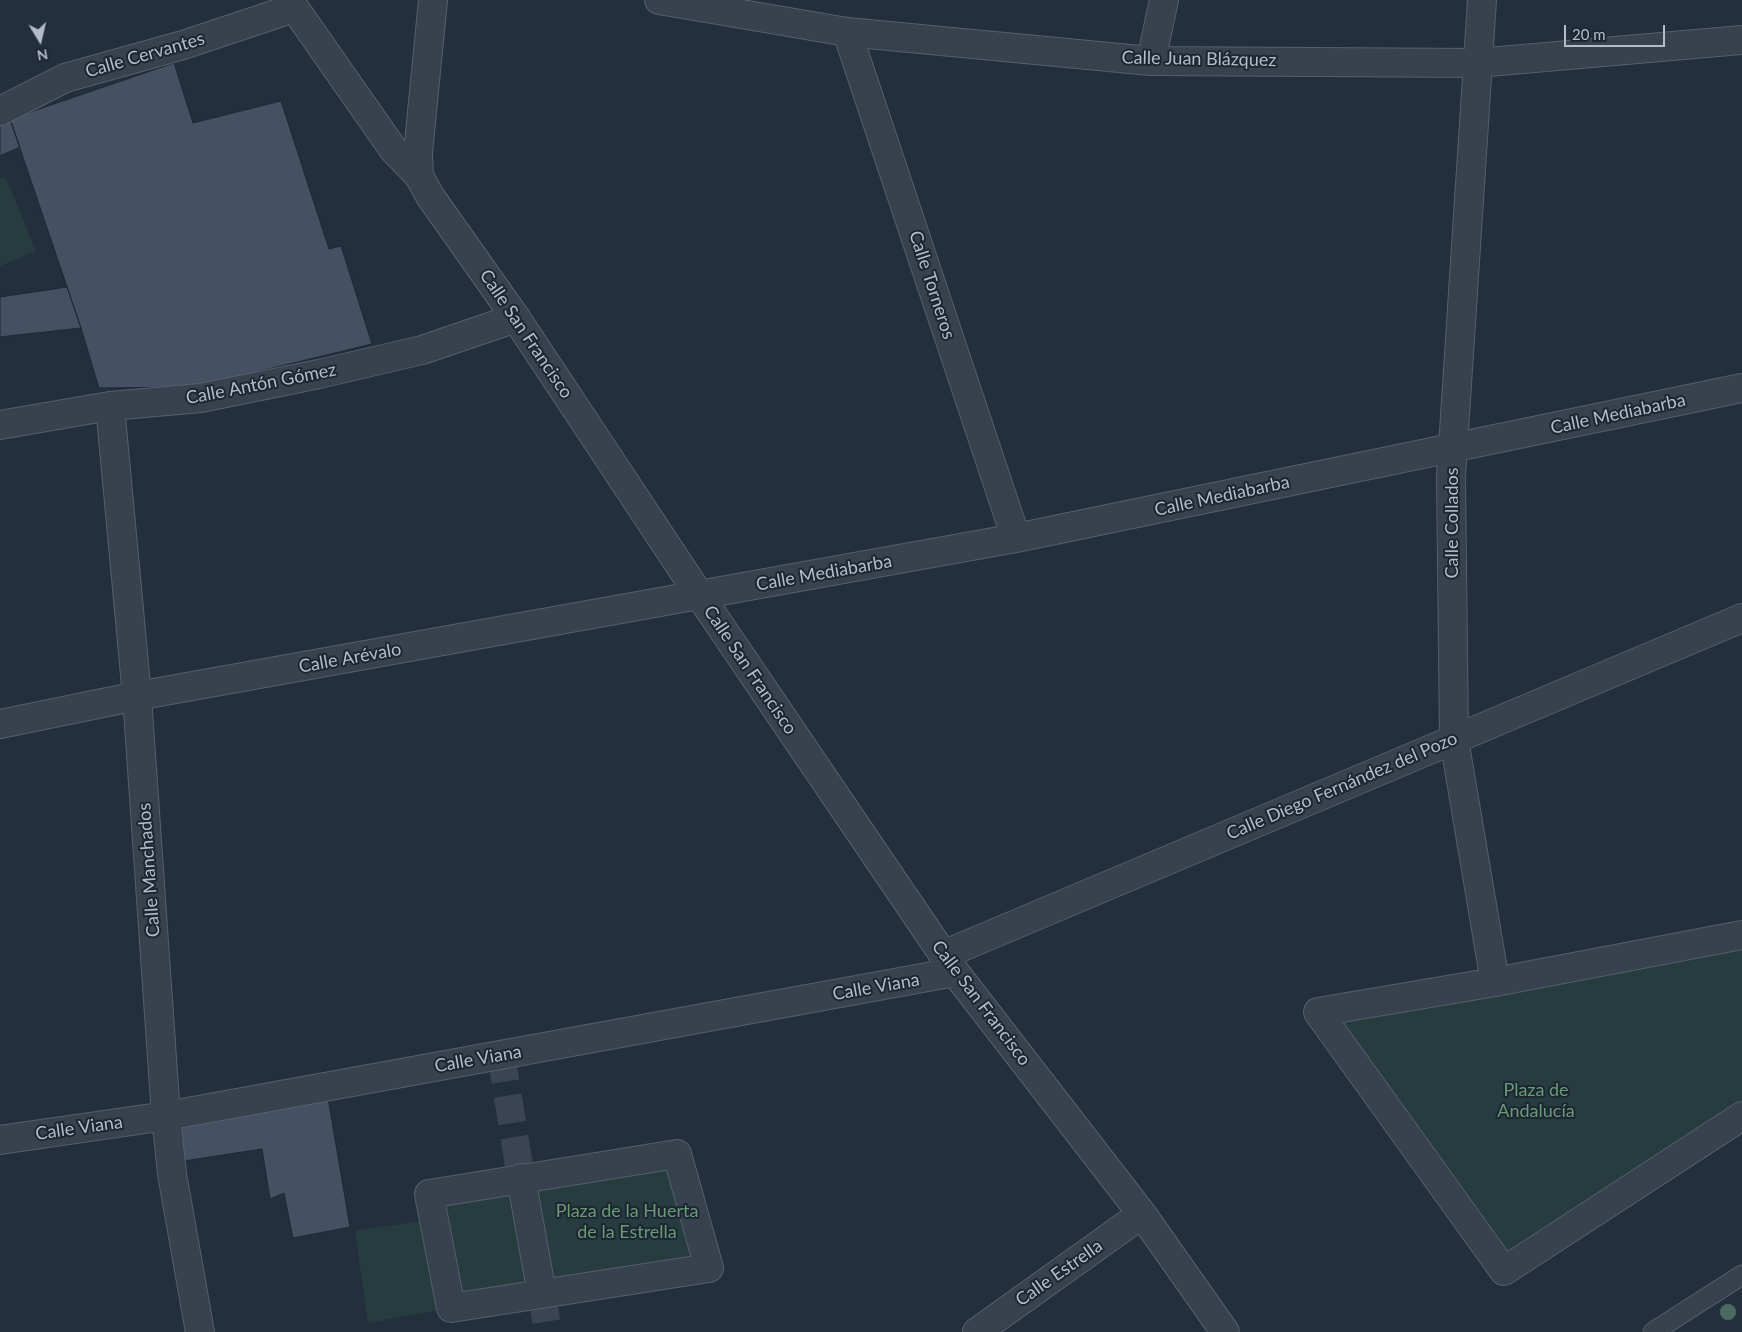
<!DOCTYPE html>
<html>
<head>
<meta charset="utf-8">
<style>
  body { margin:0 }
  #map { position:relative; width:1742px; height:1332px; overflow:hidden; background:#242f3e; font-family:Lato,sans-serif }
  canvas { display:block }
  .north { position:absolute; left:15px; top:15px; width:50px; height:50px; -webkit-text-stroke:4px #1d2633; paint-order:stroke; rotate:171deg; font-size:14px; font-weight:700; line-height:20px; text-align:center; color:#b4bcc9 }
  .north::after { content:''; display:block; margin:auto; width:18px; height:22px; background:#b4bcc9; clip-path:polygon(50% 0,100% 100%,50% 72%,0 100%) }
  .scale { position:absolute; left:1564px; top:25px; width:101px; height:22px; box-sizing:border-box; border:2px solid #b4bcc9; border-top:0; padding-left:6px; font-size:15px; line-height:18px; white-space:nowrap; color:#b4bcc9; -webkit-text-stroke:4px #1d2633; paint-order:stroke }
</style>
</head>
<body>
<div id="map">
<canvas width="1742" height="1332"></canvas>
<div class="north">N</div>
<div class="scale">20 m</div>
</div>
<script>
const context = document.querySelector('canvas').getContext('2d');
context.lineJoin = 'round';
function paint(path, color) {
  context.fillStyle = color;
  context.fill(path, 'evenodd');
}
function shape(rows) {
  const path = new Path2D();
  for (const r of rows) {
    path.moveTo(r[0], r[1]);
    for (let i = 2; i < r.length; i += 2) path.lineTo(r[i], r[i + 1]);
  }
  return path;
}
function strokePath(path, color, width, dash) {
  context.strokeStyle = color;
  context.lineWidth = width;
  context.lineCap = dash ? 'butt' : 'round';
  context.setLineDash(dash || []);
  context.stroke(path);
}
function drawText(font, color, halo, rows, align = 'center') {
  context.font = font + ' Lato,sans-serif';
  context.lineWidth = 4;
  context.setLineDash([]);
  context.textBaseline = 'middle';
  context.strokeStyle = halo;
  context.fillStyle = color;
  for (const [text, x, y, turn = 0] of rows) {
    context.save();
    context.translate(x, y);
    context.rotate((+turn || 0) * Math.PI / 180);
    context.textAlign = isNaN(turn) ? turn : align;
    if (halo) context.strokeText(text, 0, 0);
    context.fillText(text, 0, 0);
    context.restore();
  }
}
paint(shape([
  [5,176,36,251,0,266,0,178],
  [1742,935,1742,1116,1504,1271,1318,1012],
  [677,1154,709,1268,451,1308,368,1323,355,1231,433,1219,429,1194]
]), '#263c3f');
const building = shape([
  [174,63,193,123,281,101,329,249,341,246,372,344,194,387,99,388,81,328,10,119,174,63],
  [10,119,20,147,0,156,0,124,10,119],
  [67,287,81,328,0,337,0,297,67,287],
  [326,1086,350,1227,293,1238,284,1193,270,1199,262,1149,171,1163,166,1116,326,1086]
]);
paint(building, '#455162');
strokePath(building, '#1f2835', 1);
strokePath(shape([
  [501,1054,521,1178],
  [542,1294,548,1332]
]), '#3a4453', 28, [28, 14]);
const service = shape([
  [1653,1332,1742,1275]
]);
const pedestrian = shape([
  [677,1154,709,1268,451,1308,429,1194,677,1154],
  [521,1178,542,1294]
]);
const minor = shape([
  [289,0,393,149,419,176],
  [659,0,847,32,1151,61,1477,63,1742,40],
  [1482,0,1451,477,1454,739,1495,982],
  [847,32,1016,538],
  [1151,61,1164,0],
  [0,111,65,78,183,45,294,8],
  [419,176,418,153,433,0],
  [110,406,137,696,166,1116,172,1174,200,1332],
  [0,425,110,406,201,398,319,374,422,350,516,318],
  [0,724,137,696,1016,538,1742,388],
  [1742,935,1495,982,1318,1012,1504,1271,1742,1116],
  [943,955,1742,618],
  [0,1140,166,1116,955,972],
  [977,1332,1142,1214]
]);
const tertiary = shape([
  [419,176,430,196,516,318,700,596,955,972,1142,1214,1225,1332]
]);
strokePath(service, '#565f6c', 21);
strokePath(pedestrian, '#565f6c', 30);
strokePath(minor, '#565f6c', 30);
strokePath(tertiary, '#565f6c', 30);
strokePath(service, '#38414e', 19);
strokePath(pedestrian, '#38414e', 28);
strokePath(minor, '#38414e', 28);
strokePath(tertiary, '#38414e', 28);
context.fillStyle = '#4b6a5d';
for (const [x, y] of [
  [1728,1312]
]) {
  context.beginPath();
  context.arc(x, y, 8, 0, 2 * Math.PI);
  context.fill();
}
drawText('18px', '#b4bcc9', '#1d2633', [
  ["Calle Cervantes",145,55,-16],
  ["Calle Juan Blázquez",1199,59,1],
  ["Calle Torneros",932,285,72],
  ["Calle San Francisco",526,334,56],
  ["Calle Antón Gómez",261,384,-11],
  ["Calle Mediabarba",1618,414,-12],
  ["Calle Mediabarba",1222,496,-12],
  ["Calle Collados",1452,523,-90],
  ["Calle Mediabarba",824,573,-10],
  ["Calle Arévalo",350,658,-10],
  ["Calle San Francisco",750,670,56],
  ["Calle Diego Fernández del Pozo",1342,786,-23],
  ["Calle Manchados",149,870,-94],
  ["Calle Viana",876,987,-10],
  ["Calle San Francisco",981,1003,53],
  ["Calle Viana",478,1059,-10],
  ["Calle Viana",79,1128,-8],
  ["Calle Estrella",1059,1273,-35]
]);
drawText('18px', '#6b9a76', '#1d2633', [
  ["Plaza de",1536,1090],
  ["Andalucía",1536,1111],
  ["Plaza de la Huerta",627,1211],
  ["de la Estrella",627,1232]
]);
</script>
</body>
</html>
